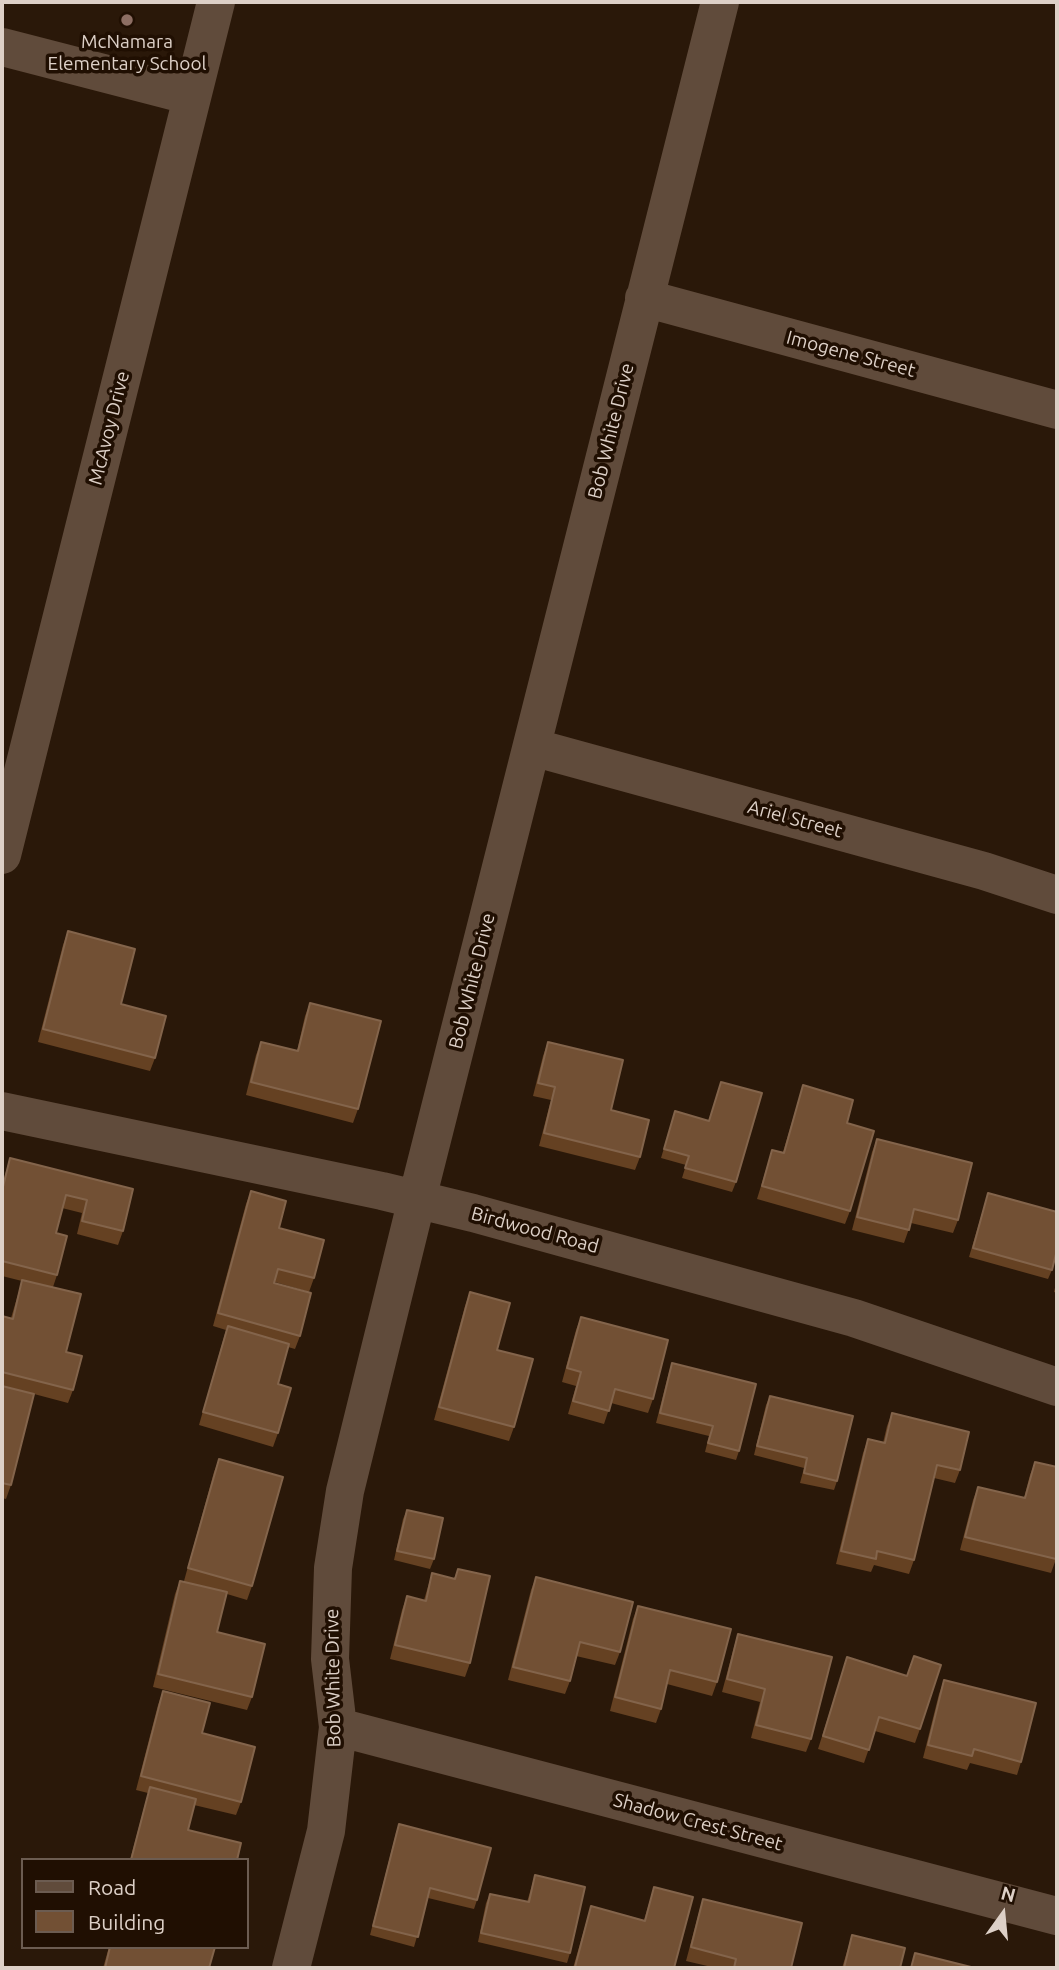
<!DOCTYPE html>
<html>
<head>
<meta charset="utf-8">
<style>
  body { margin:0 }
  #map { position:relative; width:1059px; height:1970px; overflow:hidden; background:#2a1809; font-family:Ubuntu,sans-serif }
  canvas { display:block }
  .frame { position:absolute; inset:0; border:4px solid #ddd0c7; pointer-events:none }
  .legend { position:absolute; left:21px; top:1858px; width:228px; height:91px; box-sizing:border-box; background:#200f02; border:2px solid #6c5c51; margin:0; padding:9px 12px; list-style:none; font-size:21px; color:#ddd0c7 }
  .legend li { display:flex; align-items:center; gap:14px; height:35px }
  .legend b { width:35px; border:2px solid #6c5c51 }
  .north { position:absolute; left:968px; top:1879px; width:70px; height:70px; -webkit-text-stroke:5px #200f02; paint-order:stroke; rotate:15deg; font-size:19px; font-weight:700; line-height:28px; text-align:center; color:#ddd0c7 }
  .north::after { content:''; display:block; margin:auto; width:24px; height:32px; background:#ddd0c7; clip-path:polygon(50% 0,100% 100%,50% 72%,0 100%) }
</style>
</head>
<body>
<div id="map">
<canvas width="1059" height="1970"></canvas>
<div class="frame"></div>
<ul class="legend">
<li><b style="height:9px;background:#604b3b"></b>Road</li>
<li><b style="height:19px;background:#725034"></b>Building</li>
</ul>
<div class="north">N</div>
</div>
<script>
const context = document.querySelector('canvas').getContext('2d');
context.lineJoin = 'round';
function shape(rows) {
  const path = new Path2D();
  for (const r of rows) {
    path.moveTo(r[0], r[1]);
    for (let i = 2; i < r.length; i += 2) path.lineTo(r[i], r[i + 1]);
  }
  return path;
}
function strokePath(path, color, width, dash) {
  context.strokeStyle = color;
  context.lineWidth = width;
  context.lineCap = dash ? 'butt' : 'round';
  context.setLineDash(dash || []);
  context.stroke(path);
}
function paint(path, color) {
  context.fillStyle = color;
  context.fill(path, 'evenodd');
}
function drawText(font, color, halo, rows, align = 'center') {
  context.font = font + ' Ubuntu,sans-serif';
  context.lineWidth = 7;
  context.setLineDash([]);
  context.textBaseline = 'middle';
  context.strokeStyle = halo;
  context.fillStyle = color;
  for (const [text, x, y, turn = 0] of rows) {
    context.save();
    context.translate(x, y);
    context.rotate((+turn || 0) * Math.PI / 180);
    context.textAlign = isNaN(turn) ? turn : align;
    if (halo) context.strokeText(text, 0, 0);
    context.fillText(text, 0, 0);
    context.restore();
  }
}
strokePath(shape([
  [2,47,192,96],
  [644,298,1057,410],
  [532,747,984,871,1057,895],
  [2,855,216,2],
  [2,1111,382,1191,473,1213,854,1318,1057,1387],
  [338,1727,1057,1916],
  [291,1968,326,1831,338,1727,330,1659,333,1568,345,1491,417,1199,720,2]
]), '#604b3b', 38);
paint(shape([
  [68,931,121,1004,155,1058,150,1071,38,1042,63,945],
  [310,1003,358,1109,353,1123,246,1095,256,1055,261,1042,297,1051,305,1016],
  [548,1042,611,1110,640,1157,635,1170,539,1146,551,1100,533,1096,543,1056],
  [721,1082,736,1182,732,1192,682,1178,686,1165,661,1158,675,1111,709,1121],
  [803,1085,847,1123,850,1211,845,1224,757,1199,772,1150,783,1152],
  [877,1139,958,1220,953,1233,911,1223,904,1243,852,1230,872,1152],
  [10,1158,133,1189,123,1231,118,1245,77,1234,82,1213,62,1208,56,1233,57,1275,53,1287,73,1390,68,1403,34,1394,11,1485,6,1499,2,1498,2,1316,11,1318,22,1281,2,1276,2,1185],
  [251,1191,314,1278,309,1292,275,1282,300,1336,295,1349,288,1347,278,1384,278,1433,273,1447,199,1425,226,1330,213,1326,246,1204],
  [988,1193,1052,1270,1048,1279,969,1257],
  [1057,1279,1057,1293,1054,1292],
  [470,1292,497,1350,514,1427,509,1441,434,1420,465,1306],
  [581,1317,653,1399,648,1413,611,1403,604,1424,568,1414,576,1386,562,1382,576,1330],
  [672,1363,739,1451,736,1460,705,1452,709,1436,656,1423,669,1372],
  [770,1396,837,1481,834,1490,800,1483,804,1468,754,1455,766,1405],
  [892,1413,960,1470,955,1483,934,1478,914,1560,909,1574,874,1565,871,1572,836,1564,863,1453,868,1439,883,1443,887,1426],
  [219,1459,252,1586,247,1600,227,1594,217,1632,252,1697,247,1710,153,1687,175,1594,180,1581,184,1581,214,1472],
  [1035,1462,1056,1559,1051,1573,960,1550,973,1500,978,1487,1024,1498,1030,1475],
  [407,1510,434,1559,430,1569,394,1560,403,1519],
  [458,1569,470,1663,465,1677,390,1659,402,1610,407,1596,424,1600,432,1573,454,1579],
  [536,1577,620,1652,615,1665,576,1656,570,1681,565,1694,508,1680,531,1590],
  [638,1606,717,1682,712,1696,667,1684,661,1709,656,1723,610,1711,633,1619],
  [738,1634,811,1739,806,1752,751,1738,760,1702,722,1692,734,1647],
  [847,1657,920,1729,915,1743,875,1731,864,1763,818,1749],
  [944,1680,1021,1762,1017,1775,970,1763,967,1770,923,1758,939,1694],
  [163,1691,202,1733,241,1802,236,1815,194,1805,188,1830,237,1860,130,1860,148,1793,136,1790,158,1705],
  [399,1824,477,1900,474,1909,428,1898,414,1947,370,1935,396,1833],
  [535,1875,570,1953,567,1963,478,1942,486,1903,490,1894,527,1902],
  [654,1887,674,1968,573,1968,591,1906,644,1920],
  [703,1899,791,1968,716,1968,686,1961,699,1912],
  [852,1935,900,1968,842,1968],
  [109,1947,215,1947,209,1968,103,1968]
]), '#654122');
const building = shape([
  [68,931,135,949,121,1004,166,1016,155,1058,43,1029,68,931],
  [310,1003,381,1021,358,1109,251,1082,261,1042,298,1051,310,1003],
  [548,1042,623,1060,611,1110,649,1120,640,1157,544,1133,555,1087,538,1083,548,1042],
  [721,1082,762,1093,736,1182,685,1168,689,1156,664,1149,675,1111,709,1121,721,1082],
  [803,1085,853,1100,847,1123,874,1131,850,1211,762,1186,772,1150,784,1153,803,1085],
  [877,1139,972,1163,958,1220,914,1209,909,1230,857,1217,877,1139],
  [10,1158,133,1189,123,1231,82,1221,87,1200,66,1195,56,1233,67,1236,57,1275,2,1261,2,1191,10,1158],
  [251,1191,286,1201,279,1228,324,1240,314,1278,278,1269,274,1283,311,1293,300,1336,218,1313,251,1191],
  [988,1193,1057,1212,1057,1250,1052,1270,973,1248,988,1193],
  [22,1280,81,1294,66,1352,82,1356,73,1390,2,1372,2,1316,13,1319,22,1280],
  [470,1292,510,1303,497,1350,533,1359,514,1427,439,1407,470,1292],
  [581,1317,668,1340,653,1399,615,1389,609,1411,573,1401,581,1372,567,1368,581,1317],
  [228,1326,289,1344,278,1384,291,1388,278,1433,203,1412,228,1326],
  [672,1363,756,1384,739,1451,708,1443,713,1426,660,1413,672,1363],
  [2,1386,34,1394,11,1485,2,1483,2,1386],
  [770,1396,853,1416,837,1481,804,1473,807,1458,757,1446,770,1396],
  [892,1413,969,1432,960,1470,937,1465,914,1560,877,1551,876,1559,841,1551,868,1439,885,1443,892,1413],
  [219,1459,283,1477,252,1586,188,1568,219,1459],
  [1035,1462,1057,1467,1057,1553,1056,1559,965,1537,978,1487,1025,1498,1035,1462],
  [407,1510,443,1518,434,1559,397,1551,407,1510],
  [458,1569,490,1576,470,1663,395,1645,407,1596,426,1601,432,1573,455,1579,458,1569],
  [536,1577,633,1602,620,1652,580,1642,570,1681,513,1667,536,1577],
  [180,1581,227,1592,217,1632,265,1644,252,1697,158,1674,180,1581],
  [638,1606,731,1629,717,1682,670,1670,661,1709,615,1697,638,1606],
  [738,1634,832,1657,811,1739,756,1725,765,1689,727,1679,738,1634],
  [914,1656,941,1665,920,1729,879,1717,869,1750,823,1736,847,1657,907,1676,914,1656],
  [944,1680,1036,1703,1021,1762,974,1749,972,1756,928,1745,944,1680],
  [163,1691,210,1703,202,1733,255,1747,241,1802,141,1776,163,1691],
  [150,1787,196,1799,188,1830,241,1843,237,1860,131,1860,150,1787],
  [399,1824,491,1848,477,1900,430,1888,418,1937,373,1926,399,1824],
  [535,1875,585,1887,570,1953,481,1933,490,1894,529,1902,535,1875],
  [654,1887,693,1897,674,1968,580,1968,575,1967,591,1906,645,1921,654,1887],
  [703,1899,802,1923,791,1968,734,1968,736,1959,691,1947,703,1899],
  [852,1935,905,1948,900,1968,844,1968,852,1935],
  [110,1947,215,1947,209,1968,105,1968,110,1947],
  [915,1953,975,1968,911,1968,915,1953]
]);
paint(building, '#725034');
strokePath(building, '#83644b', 2);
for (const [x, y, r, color] of [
  [127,20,7,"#8d6e63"]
]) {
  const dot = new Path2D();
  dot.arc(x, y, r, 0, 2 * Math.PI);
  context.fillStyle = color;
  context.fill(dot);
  strokePath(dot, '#200f02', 2.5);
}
drawText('19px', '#ddd0c7', '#200f02', [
  ["McNamara",127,42],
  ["Elementary School",127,64]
]);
drawText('19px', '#ddd0c7', '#200f02', [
  ["Imogene Street",851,354,15],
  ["McAvoy Drive",109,428,-76],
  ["Bob White Drive",611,431,-76],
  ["Ariel Street",795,819,15],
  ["Bob White Drive",472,981,-76],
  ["Birdwood Road",535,1230,15],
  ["Bob White Drive",333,1678,-91],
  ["Shadow Crest Street",698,1822,15]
]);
</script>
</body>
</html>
